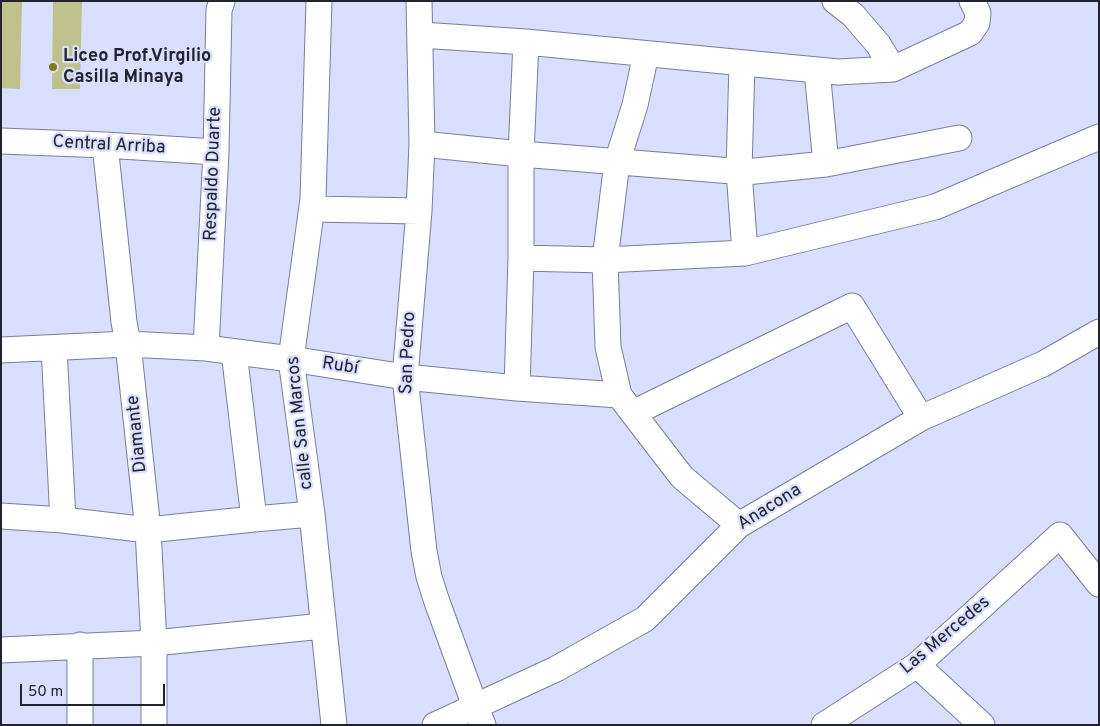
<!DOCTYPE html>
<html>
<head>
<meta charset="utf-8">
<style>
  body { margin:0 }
  #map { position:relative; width:1100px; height:726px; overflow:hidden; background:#d9dffe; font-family:Overpass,sans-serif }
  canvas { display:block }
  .frame { position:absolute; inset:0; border:2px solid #21232e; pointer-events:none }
  .scale { position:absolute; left:20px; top:684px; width:145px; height:22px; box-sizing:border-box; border:2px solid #21232e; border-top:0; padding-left:6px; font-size:15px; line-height:18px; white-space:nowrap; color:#21232e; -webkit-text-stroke:4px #d9dffe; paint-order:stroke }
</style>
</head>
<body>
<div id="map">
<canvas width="1100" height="726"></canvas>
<div class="frame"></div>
<div class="scale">50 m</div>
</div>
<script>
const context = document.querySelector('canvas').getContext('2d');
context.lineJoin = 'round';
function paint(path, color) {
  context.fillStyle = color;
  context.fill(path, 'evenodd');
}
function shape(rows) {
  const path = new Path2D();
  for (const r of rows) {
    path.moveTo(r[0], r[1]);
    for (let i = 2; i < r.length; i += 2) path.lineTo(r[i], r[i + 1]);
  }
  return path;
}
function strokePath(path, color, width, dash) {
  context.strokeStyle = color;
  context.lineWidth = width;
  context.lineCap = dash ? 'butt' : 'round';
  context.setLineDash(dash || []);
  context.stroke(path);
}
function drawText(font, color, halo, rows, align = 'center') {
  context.font = font + ' Overpass,sans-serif';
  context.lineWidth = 4.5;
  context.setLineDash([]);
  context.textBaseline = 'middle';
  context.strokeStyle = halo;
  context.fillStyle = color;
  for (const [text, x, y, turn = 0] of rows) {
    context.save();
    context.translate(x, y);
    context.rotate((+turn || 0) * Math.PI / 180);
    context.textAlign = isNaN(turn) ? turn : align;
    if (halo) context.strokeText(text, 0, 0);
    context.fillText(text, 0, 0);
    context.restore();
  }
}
paint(shape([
  [1,1,22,1,20,89,1,88],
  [53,1,82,1,80,89,52,89]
]), '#bfc18d');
const minor = shape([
  [319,1,313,199,291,359,312,514,334,725],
  [419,1,422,144,419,211,405,377,424,551,429,577,437,602,475,706,483,725],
  [835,1,853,15,878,44,893,69],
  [421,35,526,42,838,72,893,69,970,33,977,23,978,13,972,1],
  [646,54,635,105,617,162,605,260,608,347,619,395,682,477,739,525],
  [742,63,739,171,745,253],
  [817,70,826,164],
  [1,141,105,145,216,152],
  [422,144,521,154,745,172,826,164,959,138],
  [105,145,124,322,128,344,148,530,154,643,154,725],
  [312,209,419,211],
  [521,258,605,260,745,253,935,207,1099,137],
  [54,348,63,520],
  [206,348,216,152,219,10,222,1],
  [1,350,128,344,206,348,291,359,405,377,517,388,619,395],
  [234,352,254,519],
  [517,388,521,258,521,154,526,42],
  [633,413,852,306,921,418],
  [1,516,63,520,148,530,254,519,312,514],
  [80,645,80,725],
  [1,650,154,643,323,626],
  [917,665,982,725],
  [435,725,556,669,645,619,739,525,921,418,1043,364,1099,332],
  [824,725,917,665,1060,535,1099,584]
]);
strokePath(minor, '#797e9a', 27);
strokePath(minor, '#fff', 25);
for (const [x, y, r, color] of [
  [53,67,5,"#7b7b22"]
]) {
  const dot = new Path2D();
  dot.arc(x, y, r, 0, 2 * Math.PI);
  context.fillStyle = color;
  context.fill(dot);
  strokePath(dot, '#d9dffe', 2);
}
drawText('bold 18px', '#21232e', '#d9dffe', [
  ["Liceo Prof.Virgilio",63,57],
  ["Casilla Minaya",63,78]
], 'left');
drawText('18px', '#21232e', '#d9dffe', [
  ["Central Arriba",109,146,3],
  ["Respaldo Duarte",214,174,-88],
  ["San Pedro",409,353,-88],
  ["Rubí",340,367,9],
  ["calle San Marcos",301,423,-96],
  ["Diamante",138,434,-96],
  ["Anacona",770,508,-32],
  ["Las Mercedes",946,636,-40]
]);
</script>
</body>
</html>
